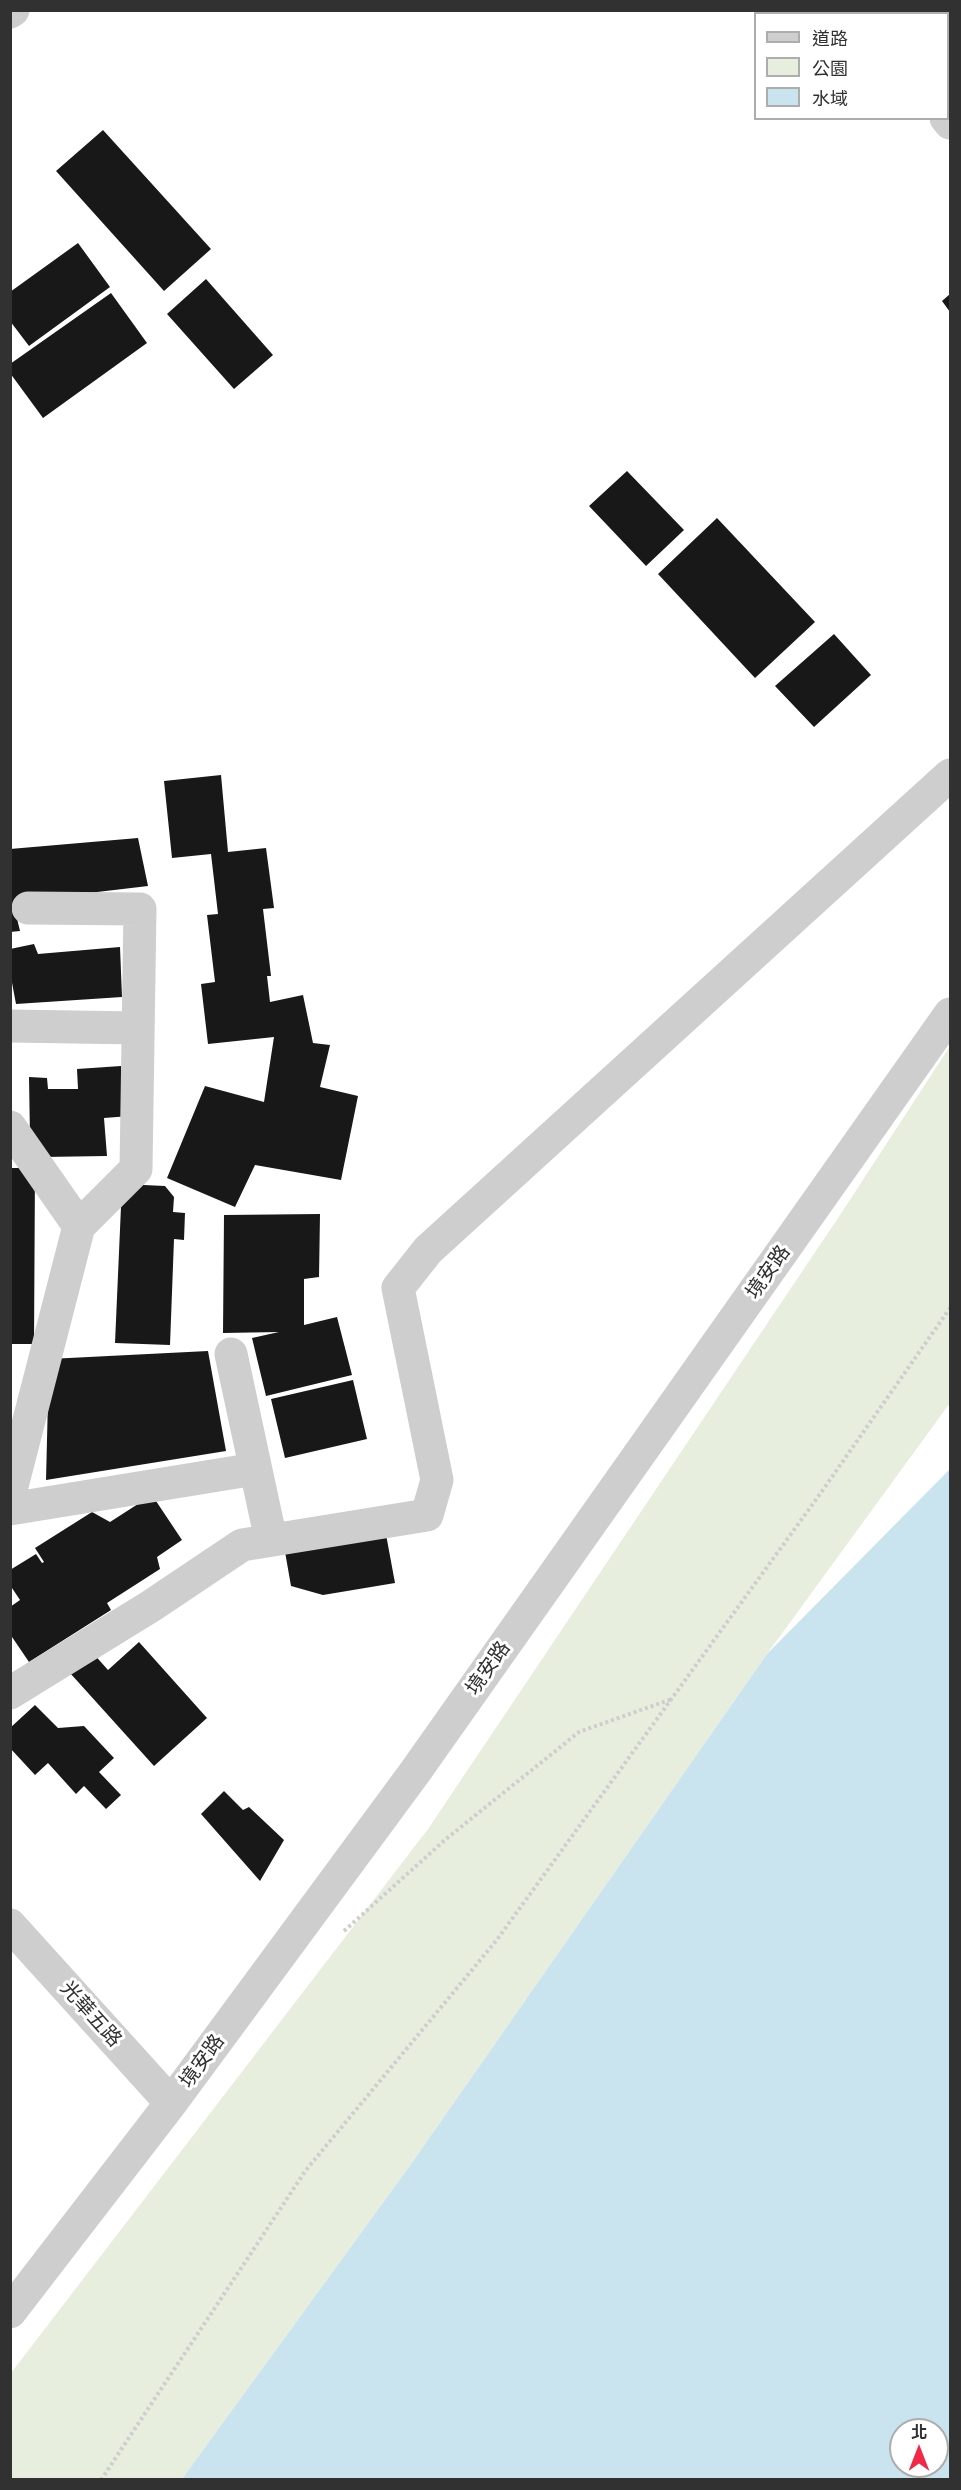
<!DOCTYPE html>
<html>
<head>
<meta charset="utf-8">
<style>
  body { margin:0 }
  #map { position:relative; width:961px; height:2490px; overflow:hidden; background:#fff; font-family:"Asap Condensed","Noto Sans TC",sans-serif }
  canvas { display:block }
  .frame { position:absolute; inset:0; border:12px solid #313131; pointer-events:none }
  .legend { position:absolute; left:754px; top:12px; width:195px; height:108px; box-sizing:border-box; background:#fff; border:2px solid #adadad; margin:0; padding:8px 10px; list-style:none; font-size:18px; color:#313131 }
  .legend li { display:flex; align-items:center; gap:12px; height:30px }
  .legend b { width:30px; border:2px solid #adadad }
  .north { position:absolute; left:889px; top:2418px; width:60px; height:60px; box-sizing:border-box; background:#fff; border:2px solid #adadad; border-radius:50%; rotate:0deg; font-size:16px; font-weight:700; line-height:24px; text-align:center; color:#313131 }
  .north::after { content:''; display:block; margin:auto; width:21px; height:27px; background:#f22846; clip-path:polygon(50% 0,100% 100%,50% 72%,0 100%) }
</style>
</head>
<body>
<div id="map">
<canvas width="961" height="2490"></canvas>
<div class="frame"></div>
<ul class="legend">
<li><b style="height:8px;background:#cecece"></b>道路</li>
<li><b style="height:16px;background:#e8eede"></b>公園</li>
<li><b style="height:16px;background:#c9e3ef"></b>水域</li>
</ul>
<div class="north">北</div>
</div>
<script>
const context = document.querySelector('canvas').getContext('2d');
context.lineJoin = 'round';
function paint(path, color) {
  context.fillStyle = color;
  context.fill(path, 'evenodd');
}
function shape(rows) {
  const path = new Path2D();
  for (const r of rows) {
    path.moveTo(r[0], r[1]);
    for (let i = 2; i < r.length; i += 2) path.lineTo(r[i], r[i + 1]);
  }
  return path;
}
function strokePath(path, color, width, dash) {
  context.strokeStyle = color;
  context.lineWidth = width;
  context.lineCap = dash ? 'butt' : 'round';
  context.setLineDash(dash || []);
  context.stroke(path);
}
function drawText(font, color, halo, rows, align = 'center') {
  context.font = font + ' "Asap Condensed","Noto Sans TC",sans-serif';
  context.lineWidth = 6;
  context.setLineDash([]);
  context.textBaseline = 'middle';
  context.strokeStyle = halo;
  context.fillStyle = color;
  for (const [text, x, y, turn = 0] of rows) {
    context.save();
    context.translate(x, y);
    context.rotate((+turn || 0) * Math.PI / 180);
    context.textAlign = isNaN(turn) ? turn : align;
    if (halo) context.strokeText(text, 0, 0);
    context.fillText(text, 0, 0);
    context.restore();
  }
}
paint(shape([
  [950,1046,950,1403,767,1654,409,2167,182,2479,11,2480,11,2373,428,1829,842,1212]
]), '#e8eede');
paint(shape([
  [950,1469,950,2479,182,2479,409,2167,767,1654],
  [901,2430,937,2430,937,2466,901,2466]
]), '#c9e3ef');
paint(shape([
  [103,130,211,249,164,291,56,171],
  [78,243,110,287,29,346,10,321,10,292],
  [206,279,273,355,234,389,167,314],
  [111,293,147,343,43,418,10,373,10,364],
  [950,294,950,312,942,301],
  [627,471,684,530,646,566,589,506],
  [717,518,815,622,755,678,658,574],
  [834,634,871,675,814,727,775,686],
  [221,775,228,852,266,848,274,908,263,909,271,976,267,976,270,1002,303,995,313,1043,330,1045,320,1087,358,1096,341,1180,255,1165,235,1207,167,1178,205,1086,264,1102,274,1037,208,1044,201,984,215,982,207,915,218,914,211,854,172,858,164,781],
  [138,838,148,886,13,902,20,931,10,932,10,849],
  [34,944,38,954,120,947,122,997,16,1004,10,972,10,949],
  [121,1066,130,1116,104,1118,107,1156,43,1157,30,1138,29,1077,47,1078,48,1089,78,1089,77,1069],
  [10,1168,35,1168,34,1344,10,1344],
  [122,1184,165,1186,174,1197,173,1212,185,1213,184,1240,174,1239,170,1345,115,1343],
  [320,1214,319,1277,304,1279,304,1325,337,1317,352,1375,266,1396,252,1338,279,1332,223,1333,224,1215],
  [208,1351,226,1451,46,1480,49,1359],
  [353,1380,367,1439,285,1458,271,1399],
  [152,1495,182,1540,157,1557,160,1569,107,1603,111,1610,29,1662,10,1634,10,1607,20,1600,10,1585,10,1570,36,1554,42,1563,44,1562,35,1548,92,1512,110,1522],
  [385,1529,395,1583,323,1595,291,1586,284,1546],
  [139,1642,207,1718,154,1766,70,1673,92,1652,108,1670],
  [35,1705,58,1728,84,1726,114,1758,99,1772,121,1795,106,1809,84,1786,76,1794,48,1763,35,1775,10,1748,10,1728],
  [224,1791,243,1810,249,1807,284,1840,260,1881,201,1814]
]), '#181818');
strokePath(shape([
  [344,1931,446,1839,579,1732,672,1699],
  [101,2480,306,2170,496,1941,820,1494,950,1308]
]), '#cecece', 4, [3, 3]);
strokePath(shape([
  [848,10,851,14],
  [10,12,13,10],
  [946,118,950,123],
  [28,908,140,909,136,1169,79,1226],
  [10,1026,138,1028],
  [10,1127,79,1226,10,1494],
  [231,1354,271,1540],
  [10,1509,255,1469],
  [10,1693,151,1606,242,1545,427,1515,437,1480,398,1288,428,1250,950,775],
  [10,1925,171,2103],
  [10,2312,171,2103,415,1772,950,1014]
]), '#cecece', 33);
drawText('20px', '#313131', '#fff', [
  ["境安路",768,1272,-55],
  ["境安路",488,1668,-55],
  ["光華五路",91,2014,48],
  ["境安路",202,2061,-54]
]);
</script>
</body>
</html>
